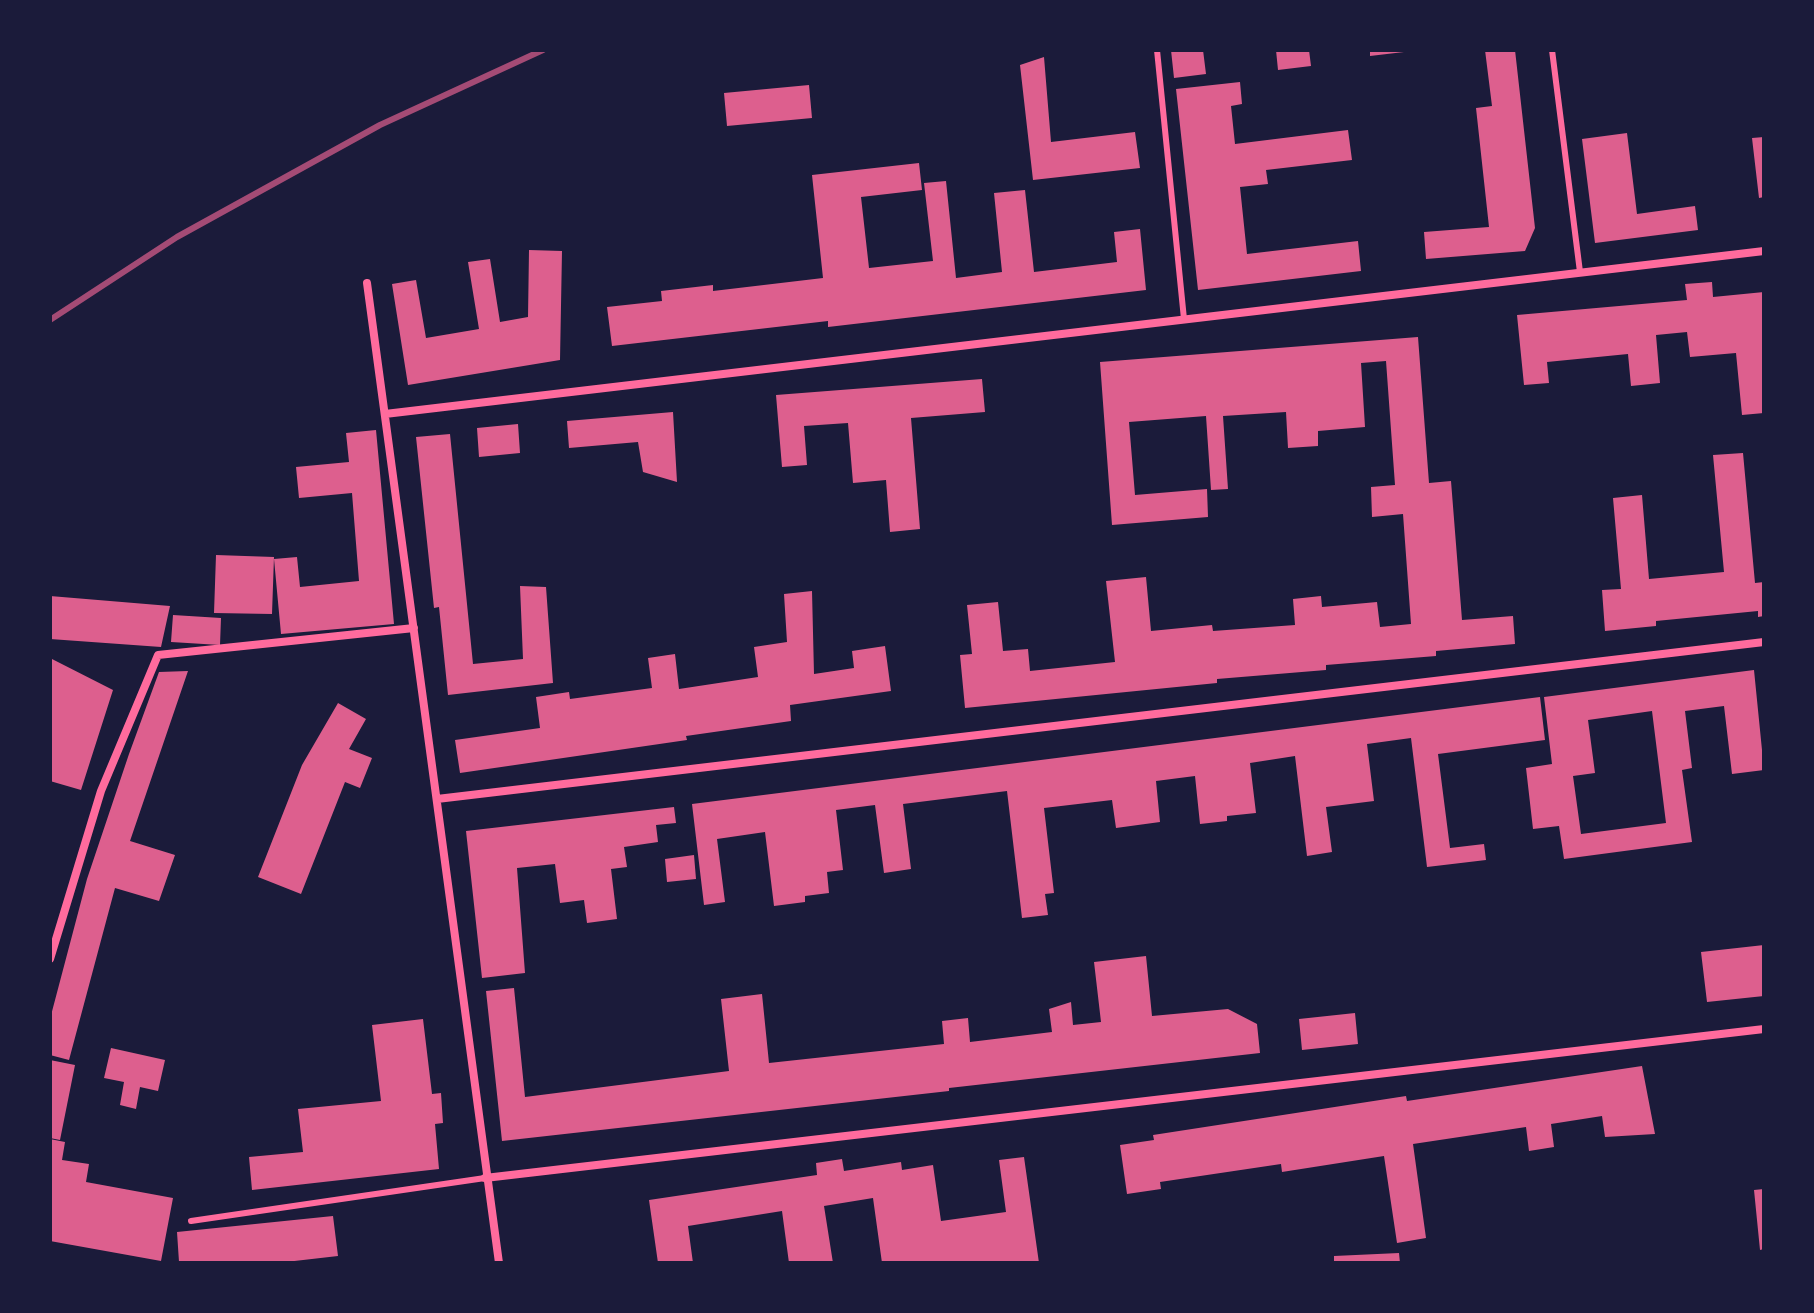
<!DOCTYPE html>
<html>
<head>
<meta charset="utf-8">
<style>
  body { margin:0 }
  #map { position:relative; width:1814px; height:1313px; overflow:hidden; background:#1b1b3a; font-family:Manrope,sans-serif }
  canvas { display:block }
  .frame { position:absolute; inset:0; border:52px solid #1b1b3a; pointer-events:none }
</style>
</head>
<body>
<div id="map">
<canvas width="1814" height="1313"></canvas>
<div class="frame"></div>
</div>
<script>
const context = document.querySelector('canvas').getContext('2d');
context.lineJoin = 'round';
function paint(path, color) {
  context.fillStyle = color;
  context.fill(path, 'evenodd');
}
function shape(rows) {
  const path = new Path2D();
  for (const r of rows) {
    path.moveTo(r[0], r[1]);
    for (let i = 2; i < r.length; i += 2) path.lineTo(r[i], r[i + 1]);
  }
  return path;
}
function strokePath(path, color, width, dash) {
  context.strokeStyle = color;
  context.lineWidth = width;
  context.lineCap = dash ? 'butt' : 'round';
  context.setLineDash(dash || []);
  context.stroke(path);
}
paint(shape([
  [1171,50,1203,50,1206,74,1174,78],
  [1276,50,1309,50,1311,66,1278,70],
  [1370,50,1403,50,1404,52,1370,56],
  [1485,50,1515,50,1535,228,1525,251,1426,259,1424,232,1489,227,1476,108,1492,106],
  [1044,57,1051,142,1135,132,1140,168,1033,180,1020,65],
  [1240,82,1242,104,1231,106,1235,144,1348,130,1352,160,1266,170,1268,184,1240,187,1247,254,1358,241,1361,271,1198,290,1176,89],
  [809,85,812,118,727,126,724,93],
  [1627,133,1637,214,1695,206,1698,230,1595,243,1582,139],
  [1764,137,1764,197,1759,198,1752,138],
  [919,163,922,190,861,197,869,268,933,261,924,183,946,181,956,278,1002,272,994,193,1025,190,1034,272,1117,262,1114,232,1140,229,1146,290,828,327,828,321,612,346,607,307,662,301,661,291,713,285,713,291,823,278,812,175],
  [529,250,562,251,560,360,408,385,392,284,416,280,426,338,479,329,468,262,490,259,500,322,528,317],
  [1712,282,1713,297,1764,292,1764,413,1742,415,1736,353,1690,357,1687,332,1656,335,1660,383,1631,386,1628,354,1547,362,1549,383,1524,385,1517,315,1687,300,1685,284],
  [1418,337,1429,483,1451,481,1462,620,1513,616,1515,644,1436,651,1436,656,1326,665,1326,670,1217,679,1217,683,965,708,960,655,972,654,967,605,998,602,1003,651,1028,649,1030,671,1115,662,1106,581,1146,577,1151,631,1212,625,1213,631,1295,625,1293,599,1321,596,1322,607,1377,602,1380,627,1411,624,1403,514,1372,517,1371,487,1395,485,1386,361,1361,363,1365,427,1318,431,1318,446,1288,448,1286,412,1223,416,1228,489,1211,490,1206,416,1129,422,1135,495,1207,489,1208,517,1112,525,1100,362],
  [982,379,985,412,911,418,920,529,890,532,886,480,853,483,848,423,804,426,807,465,782,467,776,395],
  [673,412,677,482,643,472,638,442,569,448,567,421],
  [518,424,520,453,479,457,477,428],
  [376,430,394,624,281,634,274,559,297,557,300,587,359,581,352,493,299,498,296,467,349,462,346,433],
  [450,434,473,664,523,659,520,586,546,587,553,683,448,695,439,607,434,608,416,437],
  [1743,453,1755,583,1764,582,1764,616,1758,617,1758,611,1656,621,1656,626,1605,631,1602,590,1621,589,1613,498,1642,495,1649,579,1724,572,1713,455],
  [216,555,274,557,272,614,214,613],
  [812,591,814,674,854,668,852,651,885,646,891,691,790,705,791,721,686,736,687,740,460,773,455,740,540,728,536,697,569,692,570,699,652,688,648,658,675,654,679,689,758,677,754,647,787,642,784,594],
  [50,596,170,606,161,647,50,639],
  [173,615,221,618,220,645,171,642],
  [50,658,113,690,81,790,50,781],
  [1754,670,1764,770,1732,774,1724,706,1685,711,1692,768,1682,770,1692,842,1564,859,1559,826,1533,829,1526,768,1552,764,1544,697],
  [1652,711,1666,823,1581,834,1573,776,1595,773,1588,720],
  [188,671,130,841,175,855,159,901,115,888,69,1060,50,1055,50,1019,87,879,129,754,159,672],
  [1540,697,1545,740,1438,754,1450,848,1484,844,1486,860,1427,867,1411,738,1367,744,1374,801,1326,807,1332,852,1307,856,1295,756,1250,763,1256,813,1227,816,1227,821,1200,824,1195,776,1156,781,1160,822,1116,828,1112,800,1044,808,1054,893,1045,894,1048,915,1022,918,1007,791,903,804,911,869,884,873,875,805,836,810,843,870,827,872,829,893,805,896,805,902,774,906,765,832,717,839,725,902,704,905,692,804],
  [338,703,366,719,349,749,372,758,360,788,345,782,301,894,258,877,302,765],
  [674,807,676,823,656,825,658,842,624,847,627,867,611,869,617,919,587,923,584,900,560,903,555,864,517,868,525,973,482,978,466,831],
  [694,855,696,879,667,882,665,859],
  [1764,945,1764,996,1707,1002,1701,952],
  [1146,956,1152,1016,1228,1009,1257,1024,1260,1053,949,1088,949,1091,502,1141,486,991,514,988,525,1097,729,1071,721,999,762,994,769,1063,944,1044,942,1021,968,1018,970,1042,1052,1032,1049,1009,1071,1002,1073,1025,1101,1022,1094,962],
  [1355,1013,1358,1044,1302,1050,1299,1019],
  [423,1019,432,1094,441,1093,443,1123,435,1124,439,1169,252,1190,249,1157,303,1152,298,1109,381,1101,372,1025],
  [111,1048,165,1060,158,1091,140,1087,136,1109,120,1105,124,1082,104,1078],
  [50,1060,75,1065,60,1140,50,1138],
  [1642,1066,1655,1134,1605,1137,1602,1116,1551,1124,1554,1147,1529,1151,1526,1127,1413,1144,1426,1238,1397,1243,1384,1156,1282,1172,1281,1164,1160,1182,1161,1189,1127,1194,1120,1145,1154,1140,1153,1135,1406,1096,1407,1101],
  [50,1139,65,1142,62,1160,89,1164,86,1182,173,1198,161,1261,50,1241],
  [1024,1157,1039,1263,882,1263,873,1198,824,1206,833,1263,789,1263,782,1211,688,1226,693,1263,658,1263,649,1200,817,1175,816,1163,842,1159,844,1171,901,1162,902,1170,933,1165,941,1221,1006,1212,999,1160],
  [1764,1189,1764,1249,1760,1250,1754,1190],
  [333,1216,338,1256,277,1263,179,1262,177,1232],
  [1399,1253,1400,1263,1334,1263,1334,1256]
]), '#dd5f8e');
strokePath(shape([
  [1157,50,1184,319],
  [1552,50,1580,272],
  [191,1221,485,1178]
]), '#ff6b9d', 6);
strokePath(shape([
  [367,283,499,1263],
  [385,414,1764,251],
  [437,799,1764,642],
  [50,959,101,791,158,655,414,628],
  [485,1178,1764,1029]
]), '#ff6b9d', 8);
strokePath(shape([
  [50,320,177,237,380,125,543,50]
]), '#a44b75', 6);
</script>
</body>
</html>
